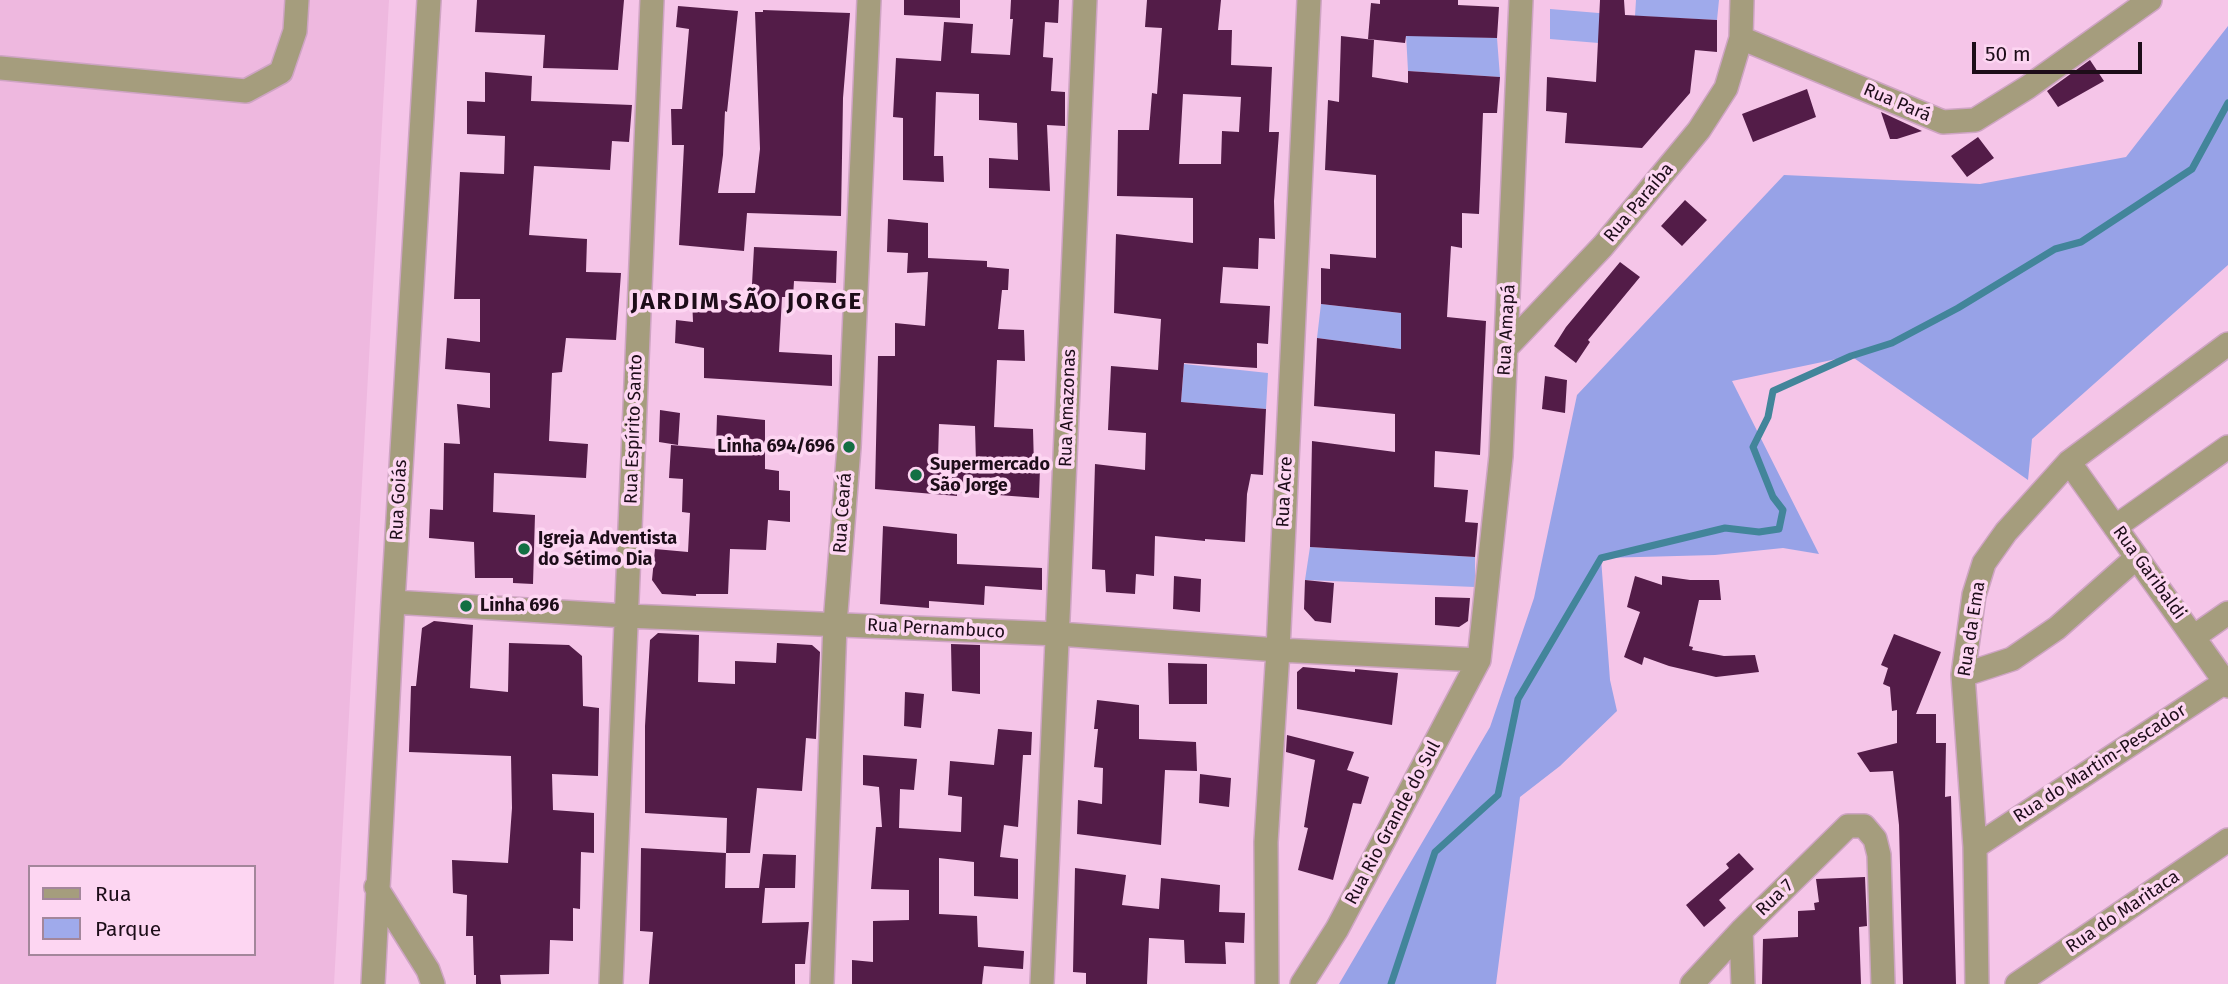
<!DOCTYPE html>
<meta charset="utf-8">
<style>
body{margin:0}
#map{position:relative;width:2228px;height:984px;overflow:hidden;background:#f5c5e8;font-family:"Fira Sans",sans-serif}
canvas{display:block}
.legend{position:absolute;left:28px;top:865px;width:228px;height:91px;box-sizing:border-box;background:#fdd6f2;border:2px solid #a3869b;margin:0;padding:9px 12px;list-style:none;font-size:21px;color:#1d0d19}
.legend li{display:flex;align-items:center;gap:14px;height:35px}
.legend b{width:35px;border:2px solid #a3869b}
.scale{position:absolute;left:1972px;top:42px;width:170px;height:32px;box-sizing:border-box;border:4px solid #1d0d19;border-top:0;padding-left:9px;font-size:21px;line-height:24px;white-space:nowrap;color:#1d0d19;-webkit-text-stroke:5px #fdd6f2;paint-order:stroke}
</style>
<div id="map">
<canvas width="2228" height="984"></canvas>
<ul class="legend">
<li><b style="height:9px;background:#a59d7d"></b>Rua</li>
<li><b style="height:19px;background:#9faaeb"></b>Parque</li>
</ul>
<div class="scale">50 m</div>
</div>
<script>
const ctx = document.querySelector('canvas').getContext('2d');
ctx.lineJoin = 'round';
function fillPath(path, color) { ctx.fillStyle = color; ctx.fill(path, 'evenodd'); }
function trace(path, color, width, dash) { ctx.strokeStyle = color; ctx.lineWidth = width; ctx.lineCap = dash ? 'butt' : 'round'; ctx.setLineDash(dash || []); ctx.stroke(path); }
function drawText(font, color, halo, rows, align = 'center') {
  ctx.font = font + ' "Fira Sans",sans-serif'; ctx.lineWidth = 7; ctx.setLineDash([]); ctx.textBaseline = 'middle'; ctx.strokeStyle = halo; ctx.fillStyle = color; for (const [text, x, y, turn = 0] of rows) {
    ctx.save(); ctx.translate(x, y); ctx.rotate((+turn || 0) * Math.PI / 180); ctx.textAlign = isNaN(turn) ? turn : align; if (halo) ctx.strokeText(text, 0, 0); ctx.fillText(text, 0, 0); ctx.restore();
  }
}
fillPath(new Path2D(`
 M 0,0 L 389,0 L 334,984 L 0,984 ZM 30,867 L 254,867 L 254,954 L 30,954 Z`), '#eeb8df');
fillPath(new Path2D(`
 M 1636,0 L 1719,0 L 1717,20 L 1636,16 L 1635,46 L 1550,39 L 1550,9 L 1635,16 Z
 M 1406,34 L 1497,38 L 1500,77 L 1408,71 Z
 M 1321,304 L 1401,313 L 1401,349 L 1317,338 Z
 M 1184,364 L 1268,373 L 1266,409 L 1181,402 Z
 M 1310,547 L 1475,557 L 1475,587 L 1305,580 Z`), '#9faaeb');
fillPath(new Path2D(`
 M 2228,26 L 2228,265 L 2032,439 L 2028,480 L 1851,356 L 1732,381 L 1819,554 L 1783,548 L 1715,555 L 1601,558 L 1610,680 L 1617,711 L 1560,766 L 1520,797 L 1496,984 L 1339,984 L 1490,727 L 1534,598 L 1577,395 L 1784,175 L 1980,184 L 2126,157 Z`), '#97a2e7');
trace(new Path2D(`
 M 1391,984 L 1435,852 L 1498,795 L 1518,699 L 1601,558 L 1725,528 L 1759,532 L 1779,529 L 1783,510 L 1773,497 L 1753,447 L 1768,417 L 1773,391 L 1851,356 L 1892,343 L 1958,308 L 2055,249 L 2081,242 L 2192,169 L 2228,103`), '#42859a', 7);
fillPath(new Path2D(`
 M 477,0 L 624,0 L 618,70 L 543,68 L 545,35 L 475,32 Z
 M 904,0 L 960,0 L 960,18 L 904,15 Z
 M 1011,0 L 1059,0 L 1058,23 L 1045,22 L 1043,57 L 1053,58 L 1051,91 L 1065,92 L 1065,126 L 1047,125 L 1050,191 L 989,188 L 989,158 L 1018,160 L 1017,123 L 979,120 L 979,94 L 936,92 L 934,156 L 943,156 L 944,182 L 903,180 L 903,118 L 893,117 L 896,58 L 941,61 L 944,22 L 973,24 L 971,53 L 1010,55 L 1013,19 L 1010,19 Z
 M 1147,0 L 1221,0 L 1218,30 L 1232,30 L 1231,65 L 1272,67 L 1269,132 L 1279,132 L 1274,201 L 1275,239 L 1259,238 L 1258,269 L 1223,267 L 1220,303 L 1270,306 L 1268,344 L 1257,343 L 1257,368 L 1184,363 L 1181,402 L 1266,409 L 1263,475 L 1251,474 L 1247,494 L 1245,542 L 1205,539 L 1205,541 L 1155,536 L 1154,576 L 1136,574 L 1135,594 L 1106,592 L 1105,570 L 1092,569 L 1095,464 L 1145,470 L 1146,433 L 1108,430 L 1111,366 L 1158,370 L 1161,319 L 1114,313 L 1116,234 L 1193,243 L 1193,198 L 1117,196 L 1118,130 L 1149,130 L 1152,93 L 1157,94 L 1162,28 L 1145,27 ZM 1183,94 L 1241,97 L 1239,132 L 1222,131 L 1221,164 L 1179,164 Z
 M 1380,0 L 1458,0 L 1458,5 L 1499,7 L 1497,38 L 1406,36 L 1405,43 L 1368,39 L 1371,3 L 1380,4 Z
 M 1600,0 L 1624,0 L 1625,15 L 1717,20 L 1717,52 L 1695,50 L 1690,93 L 1642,148 L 1565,143 L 1567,113 L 1546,111 L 1547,77 L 1596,82 Z
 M 678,6 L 738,11 L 727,112 L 725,111 L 723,155 L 718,193 L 755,193 L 760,149 L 755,12 L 763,12 L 763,10 L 850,13 L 843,98 L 841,216 L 747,213 L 744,251 L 679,245 L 684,145 L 672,145 L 671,109 L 682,109 L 689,29 L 676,27 Z
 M 1341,36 L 1374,40 L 1372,77 L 1408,83 L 1408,71 L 1500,77 L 1497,113 L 1483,113 L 1479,214 L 1462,213 L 1462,248 L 1451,246 L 1447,317 L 1486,321 L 1480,455 L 1435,451 L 1434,487 L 1468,490 L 1465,522 L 1478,523 L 1475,557 L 1310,547 L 1312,441 L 1395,452 L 1395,414 L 1314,406 L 1317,338 L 1401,349 L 1401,313 L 1321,304 L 1321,268 L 1330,269 L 1330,254 L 1376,258 L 1376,175 L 1325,170 L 1328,100 L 1339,102 Z
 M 2090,60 L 2104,81 L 2058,107 L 2047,91 Z
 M 485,72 L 532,76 L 531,101 L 632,105 L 629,142 L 612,141 L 610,170 L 534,166 L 529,235 L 587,239 L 586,272 L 621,273 L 616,340 L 566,338 L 562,372 L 552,373 L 549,441 L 588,444 L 586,478 L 494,473 L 493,512 L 535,515 L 533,584 L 513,583 L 513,578 L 475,578 L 474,542 L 429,538 L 430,509 L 443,510 L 444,443 L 460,444 L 457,404 L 490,408 L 490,373 L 445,369 L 447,338 L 480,342 L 480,299 L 454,299 L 460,172 L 504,174 L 505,136 L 467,134 L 467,101 L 485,102 Z
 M 1807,89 L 1816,117 L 1753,142 L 1742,114 Z
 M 1881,112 L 1922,131 L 1897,139 L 1890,139 Z
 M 1978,137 L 1994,158 L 1967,177 L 1951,156 Z
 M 1685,200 L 1707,220 L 1682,246 L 1661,226 Z
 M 888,219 L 928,223 L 928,262 L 928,258 L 987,261 L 987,267 L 1009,269 L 1008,290 L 1002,290 L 998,329 L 1024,330 L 1025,361 L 997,360 L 994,427 L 1033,429 L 1034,467 L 1040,468 L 1039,498 L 957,492 L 957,496 L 875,489 L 878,356 L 895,356 L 895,323 L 925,326 L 928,272 L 907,273 L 908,253 L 887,252 ZM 939,424 L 975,426 L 976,463 L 938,460 Z
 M 754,247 L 837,251 L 836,283 L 794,281 L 793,297 L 782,297 L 779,352 L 832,355 L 832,386 L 704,378 L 704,348 L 675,343 L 676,320 L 693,322 L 692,297 L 751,303 Z
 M 1620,262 L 1640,277 L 1588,340 L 1590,342 L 1576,363 L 1554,346 L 1566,327 Z
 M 1545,376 L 1567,380 L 1565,413 L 1542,409 Z
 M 660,410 L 680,413 L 678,445 L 659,442 Z
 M 717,415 L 765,420 L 765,469 L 779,471 L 779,490 L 790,491 L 790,522 L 768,520 L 766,550 L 730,549 L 728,594 L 696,594 L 696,596 L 662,594 L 652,580 L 655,549 L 688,552 L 690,513 L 682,512 L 683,479 L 669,478 L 671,445 L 716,449 Z
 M 883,526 L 957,534 L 957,564 L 1042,568 L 1042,590 L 985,586 L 984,605 L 929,601 L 929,608 L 880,604 Z
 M 1174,576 L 1201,579 L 1200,612 L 1173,609 Z
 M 1635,576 L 1662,585 L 1662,576 L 1690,580 L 1719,580 L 1721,600 L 1699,600 L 1689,646 L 1693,647 L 1692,650 L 1724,656 L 1755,655 L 1759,672 L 1716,677 L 1669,666 L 1644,657 L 1642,665 L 1624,657 L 1640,612 L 1627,607 Z
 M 1305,580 L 1334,583 L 1331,623 L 1315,621 L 1304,609 Z
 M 1435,597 L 1470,598 L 1468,621 L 1459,627 L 1435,625 Z
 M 434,621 L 473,625 L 470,688 L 508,692 L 509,643 L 569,645 L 582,656 L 583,706 L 599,708 L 598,776 L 552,774 L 553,810 L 594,813 L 594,853 L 581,852 L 580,909 L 573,908 L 573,941 L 550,940 L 549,974 L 500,975 L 501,984 L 476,984 L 476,975 L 474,975 L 473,936 L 466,936 L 467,895 L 453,893 L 452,860 L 508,863 L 512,808 L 511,756 L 409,752 L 411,686 L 416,686 L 422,628 Z
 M 658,633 L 699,635 L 698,682 L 735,684 L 735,661 L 776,663 L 777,643 L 812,645 L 820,652 L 816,739 L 806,738 L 802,791 L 757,788 L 750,853 L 726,853 L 727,818 L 645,813 L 645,726 L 650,640 Z
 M 1894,634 L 1941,652 L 1916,714 L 1936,714 L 1936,743 L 1946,743 L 1945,797 L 1951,796 L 1956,984 L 1903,984 L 1899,825 L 1893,771 L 1870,772 L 1857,753 L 1897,743 L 1897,710 L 1892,711 L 1890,687 L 1883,684 L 1888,668 L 1881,665 Z
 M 951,644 L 980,645 L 980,694 L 952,691 Z
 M 1168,663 L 1207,664 L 1207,704 L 1169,704 Z
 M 1303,667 L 1355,672 L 1355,669 L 1398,673 L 1392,725 L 1297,709 L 1297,672 Z
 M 905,692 L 924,694 L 921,728 L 904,726 Z
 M 1097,700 L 1139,705 L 1139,739 L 1196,742 L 1197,771 L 1165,770 L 1161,845 L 1077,834 L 1078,800 L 1102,804 L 1103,768 L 1094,767 L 1098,729 L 1094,729 Z
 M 998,729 L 1032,732 L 1031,755 L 1023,755 L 1018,827 L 1004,825 L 1000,857 L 1018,859 L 1018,899 L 974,896 L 974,862 L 939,858 L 939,914 L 977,916 L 978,947 L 1024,951 L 1023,969 L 984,966 L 982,984 L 852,984 L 852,960 L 873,962 L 873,921 L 909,920 L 909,890 L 871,889 L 876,827 L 882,827 L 879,787 L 863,785 L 863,755 L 917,759 L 914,790 L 900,789 L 899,828 L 961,832 L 962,797 L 948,795 L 950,761 L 994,765 Z
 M 1287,735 L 1354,752 L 1347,770 L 1369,777 L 1361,804 L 1353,803 L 1333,880 L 1298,870 L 1308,828 L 1304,827 L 1315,760 L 1286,752 Z
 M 1200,774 L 1231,778 L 1229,807 L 1199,803 Z
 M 641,848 L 726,853 L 725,888 L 765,888 L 762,923 L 809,922 L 805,964 L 795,964 L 795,984 L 649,984 L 653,932 L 640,931 Z
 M 1739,853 L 1754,869 L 1719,900 L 1726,908 L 1704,927 L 1686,905 L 1729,868 L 1726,864 Z
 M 763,854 L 796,855 L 795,888 L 759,888 Z
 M 1075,868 L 1126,875 L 1122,905 L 1159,909 L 1161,878 L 1220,885 L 1219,912 L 1245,913 L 1244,943 L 1225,942 L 1226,964 L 1185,963 L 1184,940 L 1149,938 L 1147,984 L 1086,984 L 1086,973 L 1073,972 Z
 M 1865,877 L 1867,926 L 1859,927 L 1861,984 L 1762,984 L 1763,939 L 1798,937 L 1798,911 L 1815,910 L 1814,903 L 1819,902 L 1816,879 Z`), '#531c48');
const minor = new Path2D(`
 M 1741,38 L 1943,122 L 1975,120 L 2028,87 L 2150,0
 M 0,68 L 246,91 L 281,72 L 295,31 L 297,0
 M 1506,348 L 1603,246 L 1699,130 L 1726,88 L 1741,38 L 1742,0
 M 2069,462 L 2228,686
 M 2115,527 L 2228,447
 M 393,602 L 627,616 L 1059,634 L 1278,650 L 1479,660
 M 2195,636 L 2228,613
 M 1963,675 L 2012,659 L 2057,628 L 2136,558
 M 1975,847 L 2225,682
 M 376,887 L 428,970 L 433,984
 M 1741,931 L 1743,984
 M 373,984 L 393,602 L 429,0
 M 611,984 L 652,0
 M 822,984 L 835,624 L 849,447 L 869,0
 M 1042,984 L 1085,0
 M 1267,984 L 1266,842 L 1278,650 L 1309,0
 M 1302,984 L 1337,929 L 1479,660 L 1501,456 L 1521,0
 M 1692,984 L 1741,931 L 1848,826 L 1864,826 L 1875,839 L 1879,855 L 1883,984
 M 1977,984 L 1975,847 L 1963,675 L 1974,595 L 1984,563 L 2006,532 L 2069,462 L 2228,344
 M 2017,984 L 2228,840`);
trace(minor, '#cea4c3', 26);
trace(minor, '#a59d7d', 23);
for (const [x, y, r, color] of [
 [849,447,7,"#136f43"],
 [916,475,7,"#136f43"],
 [524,549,7,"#136f43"],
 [466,606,7,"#136f43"]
]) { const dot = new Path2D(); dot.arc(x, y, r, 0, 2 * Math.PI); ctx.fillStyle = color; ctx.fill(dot); trace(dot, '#fdd6f2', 2.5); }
drawText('18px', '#1d0d19', '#fdd6f2', [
 ["Rua Pará",1897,103,23],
 ["Rua Paraíba",1639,203,-50],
 ["Rua Amapá",1507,330,-87],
 ["Rua Amazonas",1068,408,-88],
 ["Rua Espírito Santo",634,429,-88],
 ["Rua Acre",1285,492,-87],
 ["Rua Goiás",399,500,-87],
 ["Rua Ceará",843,513,-86],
 ["Rua Garibaldi",2149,573,54],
 ["Rua Pernambuco",936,629,3],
 ["Rua da Ema",1972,629,-81],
 ["Rua do Martim-Pescador",2100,764,-33],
 ["Rua Rio Grande do Sul",1393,823,-62],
 ["Rua 7",1775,898,-44],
 ["Rua do Maritaca",2123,912,-34]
]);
drawText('bold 18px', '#1d0d19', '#fdd6f2', [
 ["Linha 694/696",835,447,"right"],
 ["Supermercado",930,465],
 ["São Jorge",930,486],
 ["Igreja Adventista",538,539],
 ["do Sétimo Dia",538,560],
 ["Linha 696",480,606]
], 'left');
ctx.letterSpacing = '2px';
drawText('bold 24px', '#1d0d19', '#fdd6f2', [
 ["JARDIM SÃO JORGE",747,302]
]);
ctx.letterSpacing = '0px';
</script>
